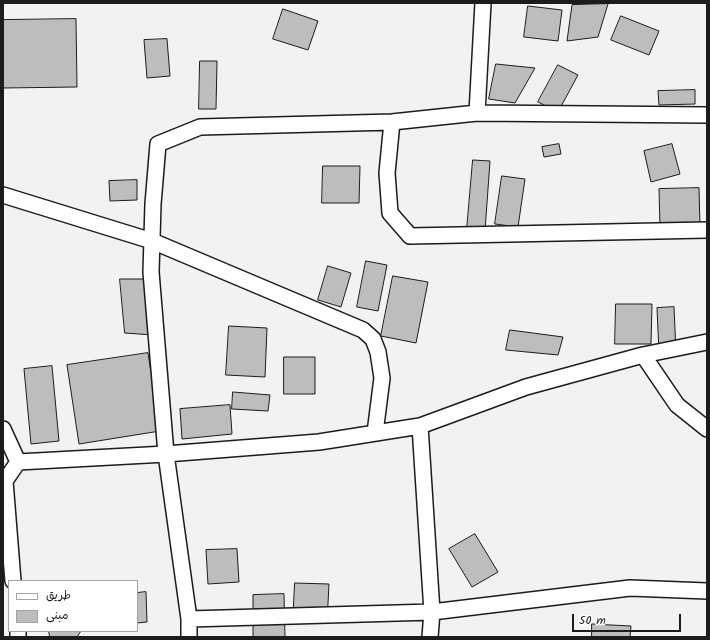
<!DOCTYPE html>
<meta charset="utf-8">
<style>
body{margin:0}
#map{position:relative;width:710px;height:640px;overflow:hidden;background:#f2f2f2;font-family:Kalam,"Playpen Sans Arabic",sans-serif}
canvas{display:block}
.frame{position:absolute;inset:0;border:4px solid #1c1c1c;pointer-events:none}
.legend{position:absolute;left:8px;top:580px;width:130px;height:52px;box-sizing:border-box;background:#fff;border:1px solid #a4a4a4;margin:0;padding:5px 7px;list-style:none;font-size:12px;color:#1c1c1c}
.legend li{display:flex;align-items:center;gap:8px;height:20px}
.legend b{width:20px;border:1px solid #a4a4a4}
.scale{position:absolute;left:572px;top:614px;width:109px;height:18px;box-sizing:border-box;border:2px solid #1c1c1c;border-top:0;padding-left:5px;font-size:12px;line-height:14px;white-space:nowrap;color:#1c1c1c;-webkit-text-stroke:3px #fff;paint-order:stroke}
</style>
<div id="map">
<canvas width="710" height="640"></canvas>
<div class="frame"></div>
<ul class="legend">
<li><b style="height:5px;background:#fff"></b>طريق</li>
<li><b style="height:11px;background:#bdbdbd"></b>مبنى</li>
</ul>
<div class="scale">50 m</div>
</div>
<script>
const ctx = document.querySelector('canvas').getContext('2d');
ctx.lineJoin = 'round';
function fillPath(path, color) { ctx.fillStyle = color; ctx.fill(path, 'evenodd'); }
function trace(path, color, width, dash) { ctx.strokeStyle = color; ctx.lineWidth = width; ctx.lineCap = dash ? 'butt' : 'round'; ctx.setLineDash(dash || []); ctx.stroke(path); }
const building = new Path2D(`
 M 608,4 L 598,37 L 567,41 L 572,5 Z
 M 528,6 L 562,10 L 558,41 L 524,37 Z
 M 283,9 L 318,21 L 308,50 L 273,39 Z
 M 621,16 L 659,31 L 649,55 L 611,40 Z
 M 76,19 L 77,87 L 3,88 L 3,20 Z
 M 167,39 L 170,76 L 147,78 L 144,40 Z
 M 200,61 L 217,61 L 216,109 L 199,109 Z
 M 496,64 L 535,68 L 515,103 L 489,99 Z
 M 558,65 L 578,75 L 558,112 L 538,102 Z
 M 695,90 L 695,104 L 659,105 L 658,91 Z
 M 559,144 L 561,154 L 544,157 L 542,147 Z
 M 672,144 L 680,174 L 651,182 L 644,151 Z
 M 473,160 L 490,161 L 485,231 L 467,229 Z
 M 323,166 L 360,166 L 359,203 L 322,203 Z
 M 502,176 L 525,179 L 518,227 L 495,224 Z
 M 137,180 L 137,200 L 110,201 L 109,181 Z
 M 699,188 L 700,226 L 660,227 L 659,189 Z
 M 366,261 L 387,265 L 378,311 L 357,307 Z
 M 328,266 L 351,273 L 341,307 L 318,300 Z
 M 393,276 L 428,282 L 416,343 L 381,336 Z
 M 120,279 L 146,279 L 153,335 L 125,333 Z
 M 616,304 L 652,304 L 651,344 L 615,344 Z
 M 674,307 L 676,352 L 659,353 L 657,308 Z
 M 229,326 L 267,328 L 265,377 L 226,375 Z
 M 510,330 L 563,337 L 558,355 L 506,350 Z
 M 148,353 L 160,431 L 79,444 L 67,365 Z
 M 284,357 L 315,357 L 315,394 L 284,394 Z
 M 52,366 L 59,441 L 31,444 L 24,369 Z
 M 233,392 L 270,395 L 268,411 L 232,409 Z
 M 230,405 L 232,434 L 182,439 L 180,409 Z
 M 475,534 L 498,572 L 472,587 L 449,549 Z
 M 237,549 L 239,582 L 208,584 L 206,550 Z
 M 295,583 L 329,584 L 327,623 L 293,622 Z
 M 146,592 L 147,622 L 137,623 L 137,593 Z
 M 284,594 L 285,637 L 253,637 L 253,595 Z
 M 592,624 L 631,626 L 630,637 L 592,637 Z
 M 49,631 L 81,631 L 77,637 L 50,637 Z`);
fillPath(building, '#bdbdbd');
trace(building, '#1c1c1c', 1);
const minor = new Path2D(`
 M 477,113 L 707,115
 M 392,122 L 387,173 L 390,213 L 410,236 L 707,230
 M 3,195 L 152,241 L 363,330 L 373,339 L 378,352 L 382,378 L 375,433
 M 643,355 L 677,405 L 707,429
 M 420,426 L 432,612 L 430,637
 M 3,429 L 18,462
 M 13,581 L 5,481 L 18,462 L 166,454 L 319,442 L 420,426 L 526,387 L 643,355 L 707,342
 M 189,619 L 432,612 L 630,588 L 707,591
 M 18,631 L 18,637
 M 189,637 L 189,619 L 166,454 L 151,272 L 153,204 L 158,144 L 200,127 L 392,122 L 477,113 L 483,3`);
trace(minor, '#1c1c1c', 18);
trace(minor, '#fff', 15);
</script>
